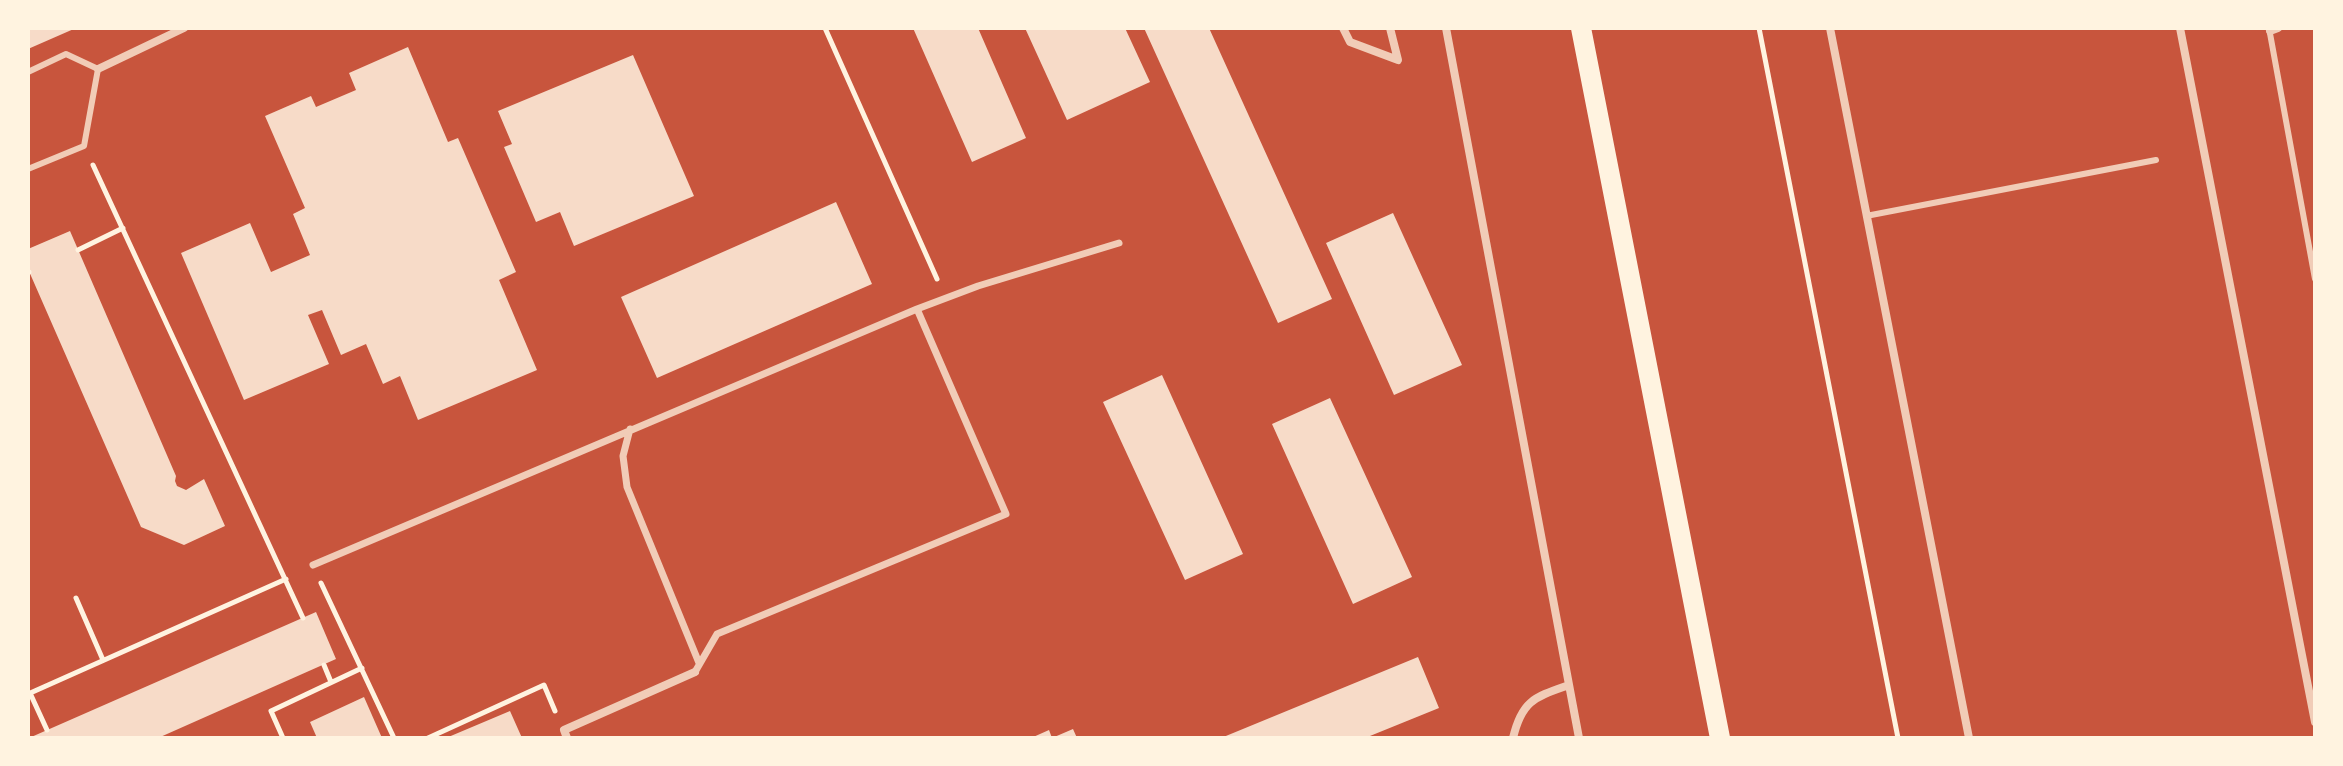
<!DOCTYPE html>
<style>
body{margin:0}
#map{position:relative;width:2343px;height:766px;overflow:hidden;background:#c8553d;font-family:"Sofia Sans Condensed",sans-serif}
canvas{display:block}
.frame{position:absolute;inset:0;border:30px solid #fff3e0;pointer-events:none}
</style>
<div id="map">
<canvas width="2343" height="766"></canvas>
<div class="frame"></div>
</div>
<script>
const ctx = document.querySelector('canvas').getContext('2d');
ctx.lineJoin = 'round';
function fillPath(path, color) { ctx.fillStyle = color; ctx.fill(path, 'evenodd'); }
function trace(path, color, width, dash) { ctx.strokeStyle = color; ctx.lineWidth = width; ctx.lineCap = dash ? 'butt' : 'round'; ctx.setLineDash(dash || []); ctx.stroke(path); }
fillPath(new Path2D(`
 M 28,28 L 76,28 L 28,49 Z
 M 913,28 L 978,28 L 1026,138 L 972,162 Z
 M 1025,28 L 1125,28 L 1150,82 L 1067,120 Z
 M 1144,28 L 1209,28 L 1332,299 L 1278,323 Z
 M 408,47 L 448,142 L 458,138 L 516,272 L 499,280 L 537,370 L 418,420 L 400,376 L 383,384 L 366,344 L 341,355 L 322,310 L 308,315 L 329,364 L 244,400 L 181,253 L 250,223 L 271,272 L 310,255 L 293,214 L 305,208 L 265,116 L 311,96 L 316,107 L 356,90 L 349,73 Z
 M 633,55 L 694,196 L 574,246 L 560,212 L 536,222 L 504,147 L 512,144 L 498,111 Z
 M 836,202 L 872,284 L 657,378 L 621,297 Z
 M 1393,213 L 1462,365 L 1394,395 L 1326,243 Z
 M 70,231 L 176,476 L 175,481 L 177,486 L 186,490 L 204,479 L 225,526 L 184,545 L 141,527 L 28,269 L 28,249 Z
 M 1162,375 L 1243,554 L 1185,580 L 1103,402 Z
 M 1330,398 L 1412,577 L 1353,604 L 1272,424 Z
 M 316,612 L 336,659 L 158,738 L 29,738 Z
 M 1418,657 L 1439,708 L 1365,738 L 1221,738 Z
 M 364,697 L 382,738 L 317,738 L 310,722 Z
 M 510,711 L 522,738 L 446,738 Z
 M 1073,729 L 1077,738 L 1031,738 L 1049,730 L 1052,738 Z`), '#f7dbc8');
trace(new Path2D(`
 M 825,28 L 937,279
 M 1759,28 L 1898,738
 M 93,165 L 303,618
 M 78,250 L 123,228
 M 28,272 L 29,272
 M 321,583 L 394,738
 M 76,598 L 103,660
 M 324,665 L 331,682
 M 30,693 L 47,730
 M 28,694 L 286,579
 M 283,738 L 271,711 L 362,668
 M 428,738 L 544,685 L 555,711`), '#fff3e0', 5);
trace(new Path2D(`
 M 2269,28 L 2315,279
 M 28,72 L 66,54 L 98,69 L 84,146 L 28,169
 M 1866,216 L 2156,160`), '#f1ccb7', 6);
trace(new Path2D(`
 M 630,429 L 623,456 L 627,487 L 699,663
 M 313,565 L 917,309 L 978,286 L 1119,243
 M 695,672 L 717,634 L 1006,514 L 917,309`), '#f1ccb7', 7);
trace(new Path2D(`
 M 1343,28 L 1350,42 L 1398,60 L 1390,28
 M 1446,28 L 1579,738
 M 1830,28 L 1969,738
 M 2180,28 L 2315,722
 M 2270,31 L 2278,28
 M 98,69 L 184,28
 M 567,738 L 564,730 L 695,672
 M 1513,738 C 1522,700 1535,697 1569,685`), '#f1ccb7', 8);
trace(new Path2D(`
 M 1581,28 L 1720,738`), '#fff3e0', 20);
</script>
